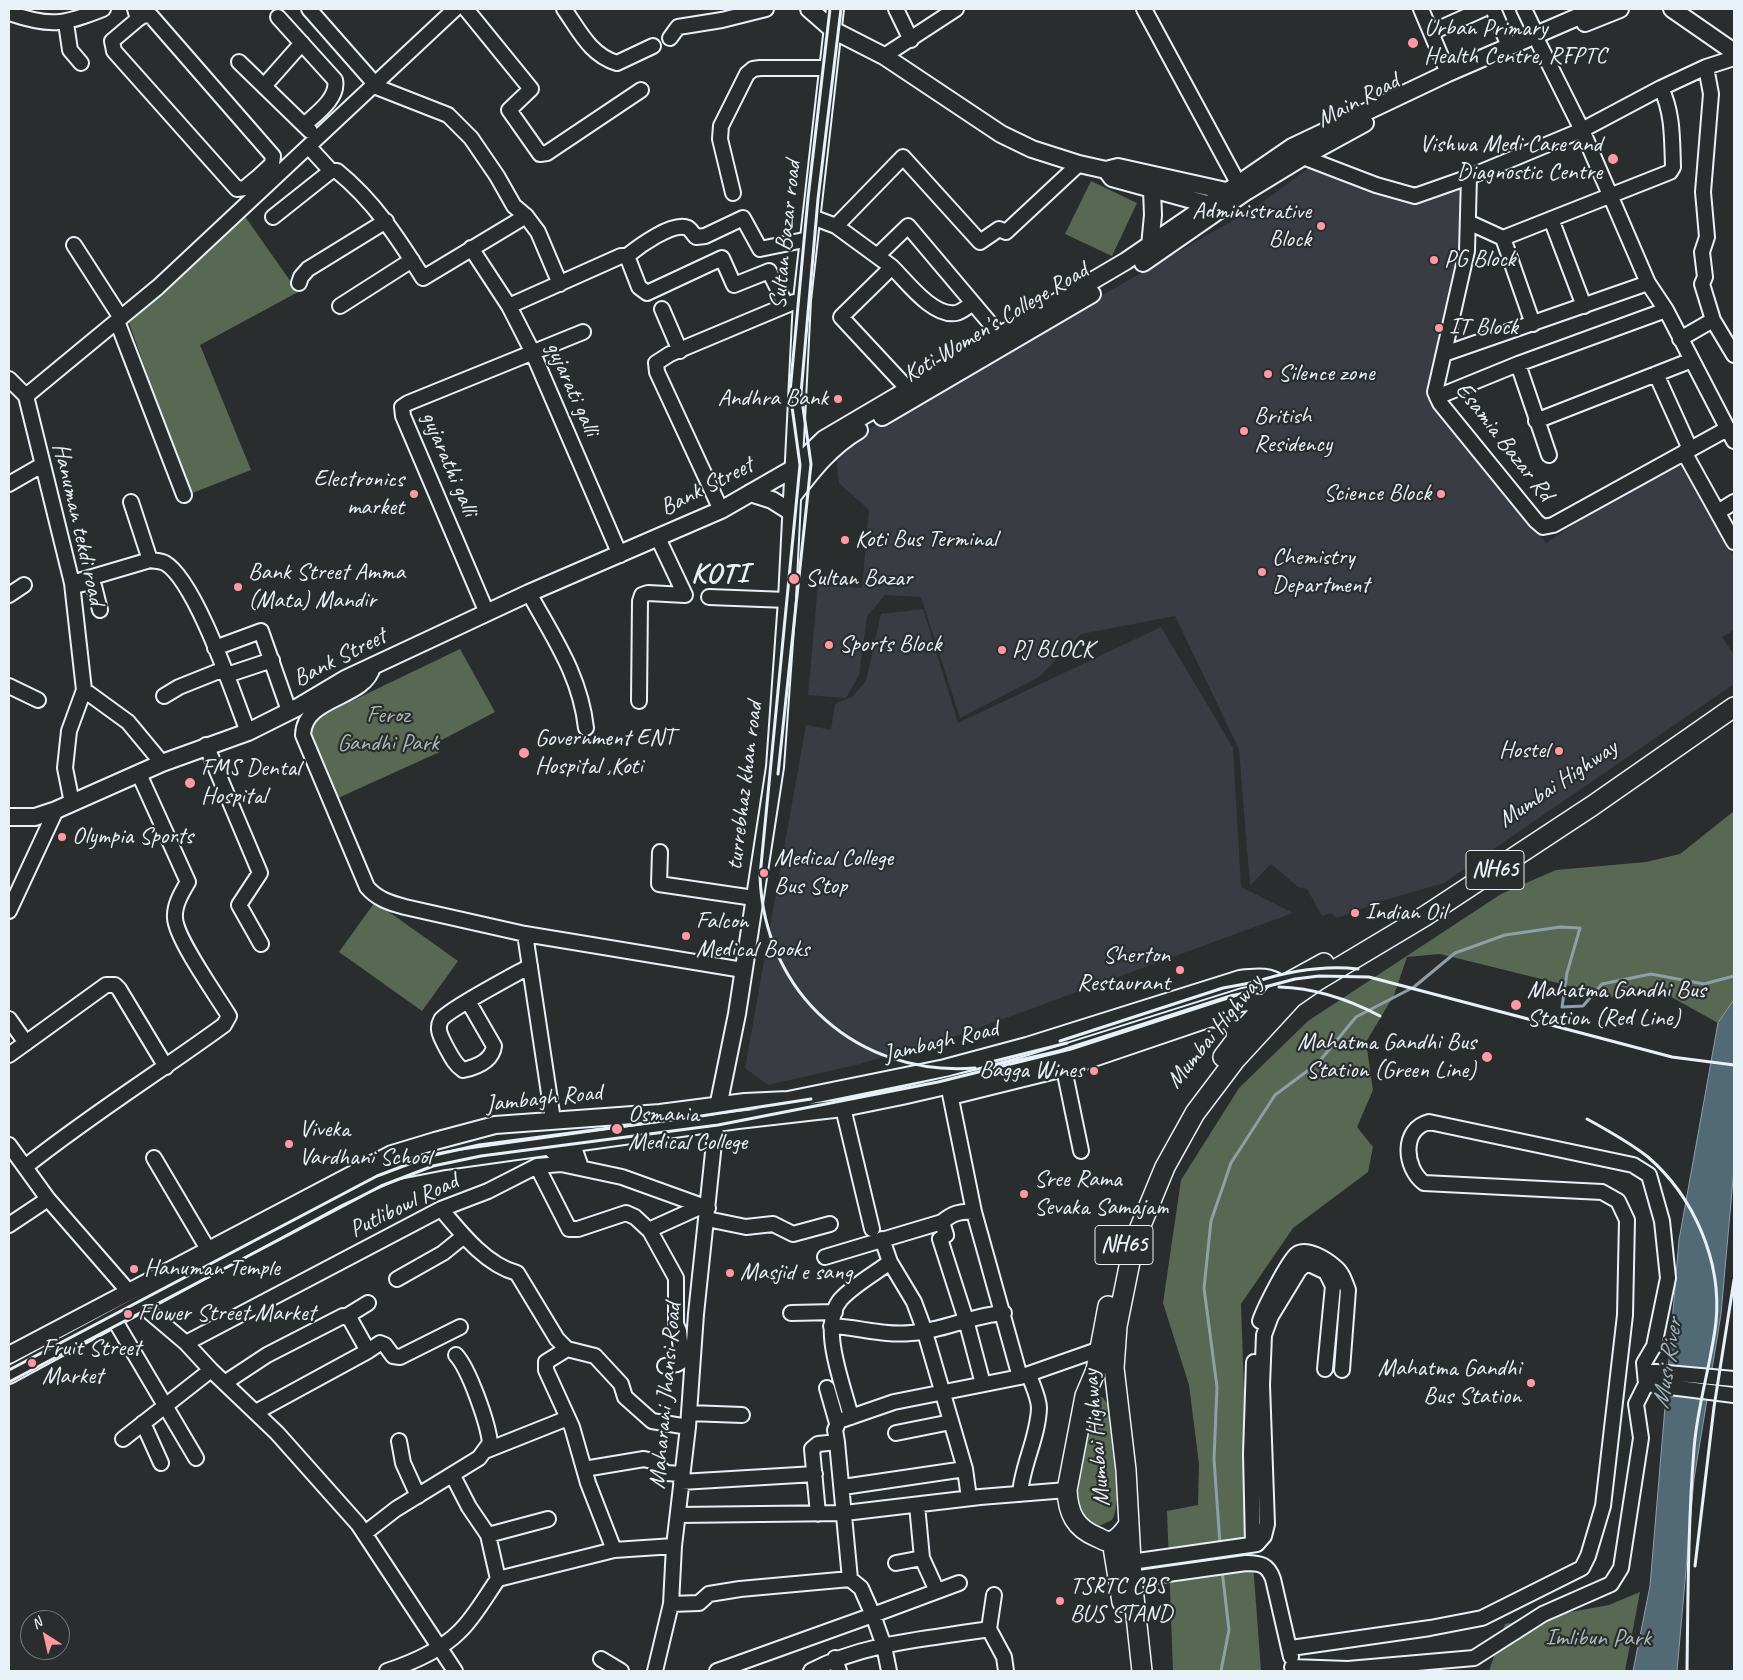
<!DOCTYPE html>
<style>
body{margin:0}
#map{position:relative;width:1743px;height:1680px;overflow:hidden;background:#2a2d2e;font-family:Caveat,sans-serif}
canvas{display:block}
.frame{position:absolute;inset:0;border:10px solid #e8f1f8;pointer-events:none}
.north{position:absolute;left:20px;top:1610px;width:50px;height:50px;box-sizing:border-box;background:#2a2d2e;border:1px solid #767b7f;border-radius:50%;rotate:325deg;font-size:14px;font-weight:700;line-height:20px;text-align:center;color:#e8f1f8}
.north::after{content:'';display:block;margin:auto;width:18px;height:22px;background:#ff9aa2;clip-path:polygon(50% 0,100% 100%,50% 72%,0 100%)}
</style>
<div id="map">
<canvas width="1743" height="1680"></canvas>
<div class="frame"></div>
<div class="north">N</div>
</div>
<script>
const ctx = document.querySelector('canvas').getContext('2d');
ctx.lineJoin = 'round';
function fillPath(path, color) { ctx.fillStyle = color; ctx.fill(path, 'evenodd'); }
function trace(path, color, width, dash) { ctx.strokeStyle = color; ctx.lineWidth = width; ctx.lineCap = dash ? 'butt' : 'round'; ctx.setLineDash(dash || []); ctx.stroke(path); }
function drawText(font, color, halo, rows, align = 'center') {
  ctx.font = font + ' Caveat,sans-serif'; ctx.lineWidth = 4.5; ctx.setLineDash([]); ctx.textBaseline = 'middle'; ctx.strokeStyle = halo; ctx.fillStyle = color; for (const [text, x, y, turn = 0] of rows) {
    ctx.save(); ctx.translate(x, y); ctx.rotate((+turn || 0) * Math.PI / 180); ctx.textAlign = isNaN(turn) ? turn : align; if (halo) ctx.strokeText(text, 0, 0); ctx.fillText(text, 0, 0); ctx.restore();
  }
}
fillPath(new Path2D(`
 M 1310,167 L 1420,199 L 1461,184 L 1459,273 L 1429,393 L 1546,543 L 1618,495 L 1684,457 L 1734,558 L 1734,630 L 1722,637 L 1734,655 L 1734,684 L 1444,883 L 1385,900 L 1337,918 L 1331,913 L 1322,916 L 1307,889 L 1298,887 L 1271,864 L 1250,886 L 1239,749 L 1175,616 L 1081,634 L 1039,677 L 960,718 L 921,597 L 885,595 L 867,616 L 859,675 L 846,698 L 808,695 L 818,585 L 862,588 L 869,510 L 839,483 L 836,455 L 860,434 L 1253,209 Z
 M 923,609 L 958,723 L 1161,627 L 1233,748 L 1241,887 L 1293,913 L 962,1034 L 856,1065 L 768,1085 L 745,1068 L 806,725 L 831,730 L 835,704 L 852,697 L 866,681 L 881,614 Z`), '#393c42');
fillPath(new Path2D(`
 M 1091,181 L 1137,203 L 1112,256 L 1065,234 Z
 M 244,215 L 298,292 L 200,345 L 251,470 L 190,494 L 129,323 Z
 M 460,649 L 495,712 L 436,743 L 440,752 L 433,755 L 338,798 L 306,723 Z
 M 1734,811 L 1734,1000 L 1718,1023 L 1657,989 L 1618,998 L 1440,954 L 1407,957 L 1394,995 L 1366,1042 L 1373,1090 L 1357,1127 L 1373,1147 L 1368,1172 L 1293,1228 L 1241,1304 L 1247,1482 L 1261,1671 L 1173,1671 L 1167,1511 L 1198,1505 L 1199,1464 L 1189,1385 L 1163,1303 L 1181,1180 L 1239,1088 L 1308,1021 L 1501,894 L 1556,870 L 1646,862 L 1680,854 Z
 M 375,902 L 458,961 L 422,1011 L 339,952 Z
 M 1102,1397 L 1108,1404 C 1111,1429 1125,1500 1112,1520 L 1099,1526 L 1085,1521 C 1068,1485 1085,1438 1092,1400 Z
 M 1640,1592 L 1625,1671 L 1489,1671 L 1505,1624 L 1609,1605 Z`), '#586852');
const water = new Path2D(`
 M 1734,1000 L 1734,1168 L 1721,1314 L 1694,1479 L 1677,1671 L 1633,1671 L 1650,1586 L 1679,1240 L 1718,1023 Z`);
fillPath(water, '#526976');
trace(water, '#8e9faa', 1);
trace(new Path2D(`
 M 1220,1544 L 1214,1459 L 1217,1387 L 1204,1288 L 1211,1221 L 1231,1163 L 1275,1095 L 1318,1063 L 1356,1017 L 1414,987 L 1455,953 L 1505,935 L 1560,927 L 1580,928 L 1567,973 L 1562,1007 L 1583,1006 L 1602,984 L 1651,974 L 1704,984 L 1734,976
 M 1221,1671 L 1229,1630 L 1222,1570`), '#8e9faa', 3);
const minor = new Path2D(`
 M 135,9 L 138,19 L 144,15 L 151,16 L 273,156 L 272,164 L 257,178 L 262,184
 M 309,9 L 375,84
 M 466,9 L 531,89 L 509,110 L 540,154 L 547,153 L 641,90
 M 564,9 C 579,30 590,55 617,63 L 653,46
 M 896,9 L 911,40
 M 1144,9 L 1238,183
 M 1421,9 L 1448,73
 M 1493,9 L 1509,46
 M 1524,9 L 1536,34
 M 9,13 C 50,27 63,25 103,9
 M 278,17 L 335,80 C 339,98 316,114 304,125
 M 138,19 L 112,41 L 114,51 L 237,189 L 245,188 L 257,178
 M 66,23 L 70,50 L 81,63
 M 1432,32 L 1483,9
 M 670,38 L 678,27 L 722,20 L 766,9
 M 1539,44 L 1582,130 L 1648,283 L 1666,310 L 1734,441
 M 884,56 L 956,9
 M 239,62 L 310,131
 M 1706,67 L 1711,94 L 1703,192 L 1707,237 L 1702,252 L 1705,277 L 1702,284 L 1713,320 L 1734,355
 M 264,86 L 302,43
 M 374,86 L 448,115 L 471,138 L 497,176 L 514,206 L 526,216 L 538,232 L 560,284
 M 309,147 L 331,171 L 337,171 C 374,201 398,238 423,278 L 526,216
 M 1298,152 L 1303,157 L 1376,185 L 1415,196 L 1469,177 L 1582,130 L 1661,88 L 1706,67 L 1734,58
 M 1469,177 L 1467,251 L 1435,392 L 1440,403 L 1536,521 L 1543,527 L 1553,525 L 1727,429
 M 733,193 L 720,139 L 721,126 L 747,74 L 753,69 L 760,68 L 828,68
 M 273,217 L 331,171
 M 812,217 L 836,226 L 892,267 L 841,317 L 908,389
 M 1551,219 L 1584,306
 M 1468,222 L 1503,238 L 1670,172 L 1673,167 C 1672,139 1673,113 1661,88
 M 836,226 L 903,157 L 980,242 L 999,229 L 1006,232 L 1079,164
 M 1503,238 L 1533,324
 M 74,245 L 121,318
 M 471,248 L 509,306 L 532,351 L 620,555
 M 627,256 C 638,247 673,221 688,228 C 691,230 694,235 696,237 L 705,236 L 743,218 L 760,249 L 809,239
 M 877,256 L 908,226 L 1000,335
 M 892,267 C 907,282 933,317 956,313 C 962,312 968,306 973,303
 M 299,283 L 301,277 L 308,269 L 386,221
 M 340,306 L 412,260
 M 509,306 L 621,256 L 627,256 L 639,287 L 647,293 L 722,258 L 734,285 L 769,271 L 786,305
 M 662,309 L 680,351
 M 117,321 L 184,495
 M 1680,339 L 1713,320
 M 1444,354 L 1648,283
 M 1518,364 L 1549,455
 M 1656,374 L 1690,449
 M 9,379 L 26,396 L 72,583 L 84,690 L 69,731 L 65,768 L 72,803
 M 26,396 L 158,287 L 455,9
 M 1437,397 L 1518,364 L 1666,310
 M 1536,421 L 1692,360
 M 1684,452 L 1734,542
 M 9,484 L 42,465
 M 131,502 L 150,560 C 155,561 161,561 165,563 C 196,581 234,696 248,732
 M 721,510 L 657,372 L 656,363 L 670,354 L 794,302
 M 1718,512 L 1734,502
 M 72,583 L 150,560
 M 78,585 L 87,583 L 94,586 L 100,610
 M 529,593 C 554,639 580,675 586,728
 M 9,595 L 24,585
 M 709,597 L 787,600
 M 487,613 L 403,416 L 402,407 L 408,403 L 583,332
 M 215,648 L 261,631 L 289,711
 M 373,667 C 365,700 304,696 303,735 L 367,887 C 377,899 390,903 405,907 L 525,934 L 743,970
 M 227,675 L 272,660
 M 9,686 L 38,700
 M 84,690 L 128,722 L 162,763
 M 164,696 L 179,687 L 224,669
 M 639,701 L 640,601 L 642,595 L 648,593 L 685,595 L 658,538
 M 206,745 L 260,873 L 239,905 L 261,944
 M 660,852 L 659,884 L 754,898
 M 9,911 L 56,810
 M 525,934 L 553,1120
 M 468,1001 L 494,1046 C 492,1061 477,1067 463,1070 C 454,1064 450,1054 445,1045 C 441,1037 436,1029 441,1020 C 446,1011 516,974 530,966
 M 9,1019 L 26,1043
 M 9,1055 L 106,985 L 115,985 L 119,989 L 166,1067
 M 1064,1069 L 1081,1151
 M 949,1089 L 974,1212 L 1020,1377
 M 951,1097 L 1064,1069 L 1211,1019 L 1229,1022 L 1234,1031 L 1234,1042
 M 843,1108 L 872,1229
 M 9,1145 L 48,1199 L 129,1292
 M 553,1152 L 576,1153 L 581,1167
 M 154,1158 L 209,1251
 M 537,1166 L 569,1229 L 578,1229 L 626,1213 L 635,1217 L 650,1231 L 676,1278 L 676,1324 L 679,1331 L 682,1361 L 677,1364 L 665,1366
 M 25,1167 C 89,1116 158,1073 224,1025 L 229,1016 C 217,996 176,939 175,918 C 174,905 182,892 188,882 L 139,774
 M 441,1209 C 461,1233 486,1265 517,1273 L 557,1339 L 567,1349 L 546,1362 L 546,1370 L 572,1427 L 588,1483 L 614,1550
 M 974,1212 C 960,1211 953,1213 942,1222 L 946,1235 L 940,1239 L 966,1320 L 983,1384
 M 707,1219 L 746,1227 L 773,1224 L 793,1234 L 830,1224
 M 9,1225 L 48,1199
 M 649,1230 L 702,1206
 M 882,1239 L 890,1262 L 914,1302 L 924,1329 L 965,1469 L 969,1498
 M 825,1257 L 942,1222
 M 397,1279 L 443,1253 L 464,1236
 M 140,1304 L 186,1343 L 441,1209 L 488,1191 L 537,1166 L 561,1164 L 622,1177 L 708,1208
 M 791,1313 L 835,1312
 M 347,1316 L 368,1303
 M 114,1319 L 196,1458
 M 1260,1321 C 1264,1309 1288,1261 1297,1254 C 1307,1247 1327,1260 1335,1267 C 1342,1272 1345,1282 1348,1290 L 1342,1370
 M 831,1326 C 858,1327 884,1336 911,1333 C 943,1331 972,1315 1004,1313
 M 186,1343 L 211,1370 L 277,1433 L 358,1524 L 455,1671
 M 567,1349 L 595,1356 L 621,1384 L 625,1397 L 652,1421 L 688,1427
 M 1645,1371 L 1734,1379
 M 226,1382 L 267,1355 L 343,1316 L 350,1319 L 368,1351 L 380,1343 L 385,1345 L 393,1356 L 400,1357 L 460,1327
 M 1646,1384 L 1734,1395
 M 827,1388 L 837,1423
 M 256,1412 L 368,1351
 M 689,1413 L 742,1415
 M 851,1417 C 844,1387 818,1325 841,1299 C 854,1285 874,1274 890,1262
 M 143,1423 L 161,1463
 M 896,1433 L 951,1422
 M 123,1439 L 211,1370
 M 399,1441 L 403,1463 L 418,1496
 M 837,1442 L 850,1579 L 861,1588 L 873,1615 L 959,1583
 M 485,1451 L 568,1418
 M 584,1469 L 644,1459 L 652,1461 L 666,1473 L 682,1474
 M 453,1476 L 469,1507 L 488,1535 L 498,1579
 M 681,1482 L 815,1474
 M 843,1487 L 965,1469
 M 1020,1494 C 1022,1465 1038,1438 1039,1408 C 1039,1398 1032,1384 1029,1375
 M 917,1505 L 922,1558 L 937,1591
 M 818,1514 L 812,1449 L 818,1444 L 837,1442 L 835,1430 L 839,1421 L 894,1402 L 1020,1377 L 1100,1349 L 1107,1350
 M 678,1515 L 845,1513 L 980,1497 L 1067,1490
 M 365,1533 L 396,1509 L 479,1458 L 490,1443 C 488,1423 469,1369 456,1355
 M 488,1535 L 548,1519
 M 1253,1544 L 1251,1454 L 1254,1362
 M 1131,1562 L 1257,1544 L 1264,1536 L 1267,1524 L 1262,1385 L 1264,1335 L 1271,1316 L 1299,1270 L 1307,1263 L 1326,1272 L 1333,1286 L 1325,1369
 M 896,1563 L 922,1558
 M 1132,1579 L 1246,1563 C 1261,1563 1268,1565 1273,1579 L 1291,1657
 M 994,1595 L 989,1629 L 1004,1657 L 1006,1671
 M 671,1604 L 699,1603 L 709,1594 L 740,1589 L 850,1579
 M 1291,1648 L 1430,1628 L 1482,1618 L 1582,1568 L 1588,1556 L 1603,1506 L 1625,1315 L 1627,1220 L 1618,1201 L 1602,1192 L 1424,1183 C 1404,1168 1401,1129 1429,1122 L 1633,1165 L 1649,1175 L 1662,1221 L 1668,1278 L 1654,1346 L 1644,1363 L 1646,1384 L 1636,1404 L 1641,1438 L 1621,1568 L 1611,1584 L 1543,1614 L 1474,1658 L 1348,1669 L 1292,1667
 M 835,1658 L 839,1671
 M 601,1659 L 621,1671
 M 387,1671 C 411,1663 441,1650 459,1632 C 474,1618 486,1596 498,1579 L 614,1550 L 674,1546
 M 655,1671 L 671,1604 L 674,1546 L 688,1427 L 696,1314 L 716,1124
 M 717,1671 L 873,1615 L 884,1646 L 889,1671
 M 811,1671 C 865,1642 929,1639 989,1629`);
const major = new Path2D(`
 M 809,9 L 833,30 L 884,56 L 1001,134 L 1032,149 L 1079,164 L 1106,170 L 1118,167 L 1226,191 L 1230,196
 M 1672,9 L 1734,52
 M 1585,23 L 1620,9
 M 1106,170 L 1112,178 L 1207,204 L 1212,209
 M 1150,246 L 1153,215 L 1152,190
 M 1143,263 L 1244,193 L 1303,157 L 1365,123
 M 882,417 L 1092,294
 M 750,493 L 772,500 L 791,512
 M 792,497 C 812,471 830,447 859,430
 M 9,817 L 35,817 L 56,810 L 162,763 L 248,732 L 298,707 L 345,679 L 529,593 L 721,510 L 794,468 L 824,439 L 1126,261 L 1292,147 L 1448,73 L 1596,9
 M 718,1107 L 737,1014 L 775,767 L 787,600 L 802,300 L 835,9
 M 9,1355 L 374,1163 L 392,1154 L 435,1141 L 495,1125 L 660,1113 L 745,1102 L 788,1100 L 945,1068 L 1027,1046 L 1240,979 C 1263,976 1277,975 1291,996
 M 9,1375 L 338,1197 L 394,1171 L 445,1161 L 738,1120 L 843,1108 L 902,1096 L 1062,1059 L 1233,1004 L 1248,1002 L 1277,1004`);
const highway = new Path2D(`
 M 1223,1057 L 1245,1028 L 1284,985 L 1324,963
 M 1108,1306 L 1096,1370 L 1085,1396 L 1067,1490 C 1068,1513 1075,1528 1097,1537 C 1102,1539 1107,1543 1112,1541 C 1120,1538 1125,1530 1129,1524
 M 1112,1541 L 1122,1602
 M 1142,1671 L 1132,1579 L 1126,1470 L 1114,1368 L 1117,1326 L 1134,1242 L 1165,1167 L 1195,1113 L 1235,1060 L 1292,998 L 1318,980 L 1425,916 L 1592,806 L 1734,707`);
trace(minor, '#e8f1f8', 18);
trace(major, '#e8f1f8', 20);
trace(highway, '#e8f1f8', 22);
trace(minor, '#2a2d2e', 14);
trace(major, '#2a2d2e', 16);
trace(highway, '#2a2d2e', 19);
trace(new Path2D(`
 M 830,9 L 808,198 L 790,392 L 800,465 L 760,876 C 764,994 858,1077 975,1068
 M 778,774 L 811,464 L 801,393 L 818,199 L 841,9
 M 1255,982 C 1289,971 1322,965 1358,969
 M 1279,987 C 1316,988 1348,999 1380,1016
 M 1060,1041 L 1223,988 L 1261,981
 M 987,1063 L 1067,1043
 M 1587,1119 C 1609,1131 1629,1142 1648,1157 C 1694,1197 1722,1261 1716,1322 C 1711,1365 1697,1406 1694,1449 C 1688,1523 1688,1597 1687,1671
 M 9,1370 L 377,1176 L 430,1156 L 479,1145 L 701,1116 L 811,1099
 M 9,1382 L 381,1186 L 433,1166 L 481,1156 L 718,1125 L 938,1082 L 1071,1049 L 1246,992 L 1295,979 L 1319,976 L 1369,977 L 1672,1057 L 1734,1065
 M 1695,1566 L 1714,1407 L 1734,1280`), '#e8f1f8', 3);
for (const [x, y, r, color] of [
 [1413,43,6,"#ff9aa2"],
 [1613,159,6,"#ff9aa2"],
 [1321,226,5,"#ff9aa2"],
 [1434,260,5,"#ff9aa2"],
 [1439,328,5,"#ff9aa2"],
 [1268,374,5,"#ff9aa2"],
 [838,399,5,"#ff9aa2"],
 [1244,431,5,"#ff9aa2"],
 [414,494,5,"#ff9aa2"],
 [1441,494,5,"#ff9aa2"],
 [845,540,5,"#ff9aa2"],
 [1262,572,5,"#ff9aa2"],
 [794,579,6,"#ff9aa2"],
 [238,587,5,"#ff9aa2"],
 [829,645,5,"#ff9aa2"],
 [1002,650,5,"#ff9aa2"],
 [1559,751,5,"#ff9aa2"],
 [524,753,6,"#ff9aa2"],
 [190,783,6,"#ff9aa2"],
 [62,837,5,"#ff9aa2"],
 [764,873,5,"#ff9aa2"],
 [1355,913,5,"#ff9aa2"],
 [686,936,5,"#ff9aa2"],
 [1180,970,5,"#ff9aa2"],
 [1516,1005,6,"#ff9aa2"],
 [1487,1057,6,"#ff9aa2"],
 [1094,1071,5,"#ff9aa2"],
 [617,1129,6,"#ff9aa2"],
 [289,1144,5,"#ff9aa2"],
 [1024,1194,5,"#ff9aa2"],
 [134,1269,5,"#ff9aa2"],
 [730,1273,5,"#ff9aa2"],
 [128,1314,5,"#ff9aa2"],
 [32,1363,5,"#ff9aa2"],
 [1531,1383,5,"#ff9aa2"],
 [1060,1601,5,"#ff9aa2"]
]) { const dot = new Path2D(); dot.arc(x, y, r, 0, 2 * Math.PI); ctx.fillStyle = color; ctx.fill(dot); trace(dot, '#2a2d2e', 2); }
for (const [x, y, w] of [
 [1495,870,58],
 [1124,1245,58]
]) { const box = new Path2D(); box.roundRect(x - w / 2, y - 19.5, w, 39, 4); ctx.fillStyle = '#2a2d2e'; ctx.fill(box); trace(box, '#e8f1f8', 1); }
drawText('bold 22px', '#e8f1f8', null, [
 ["NH65",1495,870],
 ["NH65",1124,1245]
]);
drawText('24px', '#e8f1f8', '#2a2d2e', [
 ["Urban Primary",1424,29],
 ["Health Centre, RFPTC",1424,57],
 ["Vishwa Medi Care and",1602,145,"right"],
 ["Diagnostic Centre",1602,173,"right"],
 ["Administrative",1311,212,"right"],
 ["Block",1311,240,"right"],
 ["PG Block",1444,260],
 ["IT Block",1449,328],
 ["Silence zone",1278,374],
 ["Andhra Bank",828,399,"right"],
 ["British",1254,417],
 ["Residency",1254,445],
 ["Electronics",404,480,"right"],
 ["market",404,508,"right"],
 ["Science Block",1431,494,"right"],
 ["Koti Bus Terminal",855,540],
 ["Chemistry",1272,558],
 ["Department",1272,586],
 ["Bank Street Amma",248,573],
 ["(Mata) Mandir",248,601],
 ["Sultan Bazar",805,579],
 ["Sports Block",839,645],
 ["PJ BLOCK",1012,650],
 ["Government ENT",535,739],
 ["Hospital ,Koti",535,767],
 ["Hostel",1549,751,"right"],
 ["FMS Dental",201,769],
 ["Hospital",201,797],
 ["Olympia Sports",72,837],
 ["Medical College",774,859],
 ["Bus Stop",774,887],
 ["Indian Oil",1365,913],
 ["Falcon",696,922],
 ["Medical Books",696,950],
 ["Sherton",1170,956,"right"],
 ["Restaurant",1170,984,"right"],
 ["Mahatma Gandhi Bus",1527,991],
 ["Station (Red Line)",1527,1019],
 ["Mahatma Gandhi Bus",1476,1043,"right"],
 ["Station (Green Line)",1476,1071,"right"],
 ["Bagga Wines",1084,1071,"right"],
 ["Osmania",628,1115],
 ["Medical College",628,1143],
 ["Viveka",299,1130],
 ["Vardhani School",299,1158],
 ["Sree Rama",1034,1180],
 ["Sevaka Samajam",1034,1208],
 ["Hanuman Temple",144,1269],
 ["Masjid e sang",740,1273],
 ["Flower Street Market",138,1314],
 ["Fruit Street",42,1349],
 ["Market",42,1377],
 ["Mahatma Gandhi",1521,1369,"right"],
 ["Bus Station",1521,1397,"right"],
 ["TSRTC CBS",1070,1587],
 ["BUS STAND",1070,1615]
], 'left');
drawText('24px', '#e8f1f8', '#2a2d2e', [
 ["Main Road",1358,101,-28],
 ["Sultan Bazar road",786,235,-84],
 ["Koti Women's College Road",996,323,-31],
 ["gujarati galli",572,389,66],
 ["Esamia Bazar Rd",1504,442,52],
 ["gujarathi galli",449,464,67],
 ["Bank Street",707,487,-27],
 ["Hanuman tekdi road",78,524,77],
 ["Bank Street",340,658,-27],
 ["Mumbai Highway",1558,784,-34],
 ["turrebhaz khan road",745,786,-83],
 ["Mumbai Highway",1215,1032,-51],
 ["Jambagh Road",941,1042,-13],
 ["Jambagh Road",544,1099,-6],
 ["Putlibowl Road",404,1206,-26],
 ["Maharani Jhansi Road",666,1396,-85],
 ["Mumbai Highway",1097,1438,-95]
]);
drawText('24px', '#aebab6', '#2a2d2e', [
 ["Feroz",388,716],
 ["Gandhi Park",388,744],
 ["Imlibun Park",1598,1639]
]);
drawText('italic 25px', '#a4b4be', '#2a2d2e', [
 ["Musi River",1668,1364,-81]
]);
ctx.letterSpacing = '1px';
drawText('bold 29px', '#e8f1f8', '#2a2d2e', [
 ["KOTI",720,574]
]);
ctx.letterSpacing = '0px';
</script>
